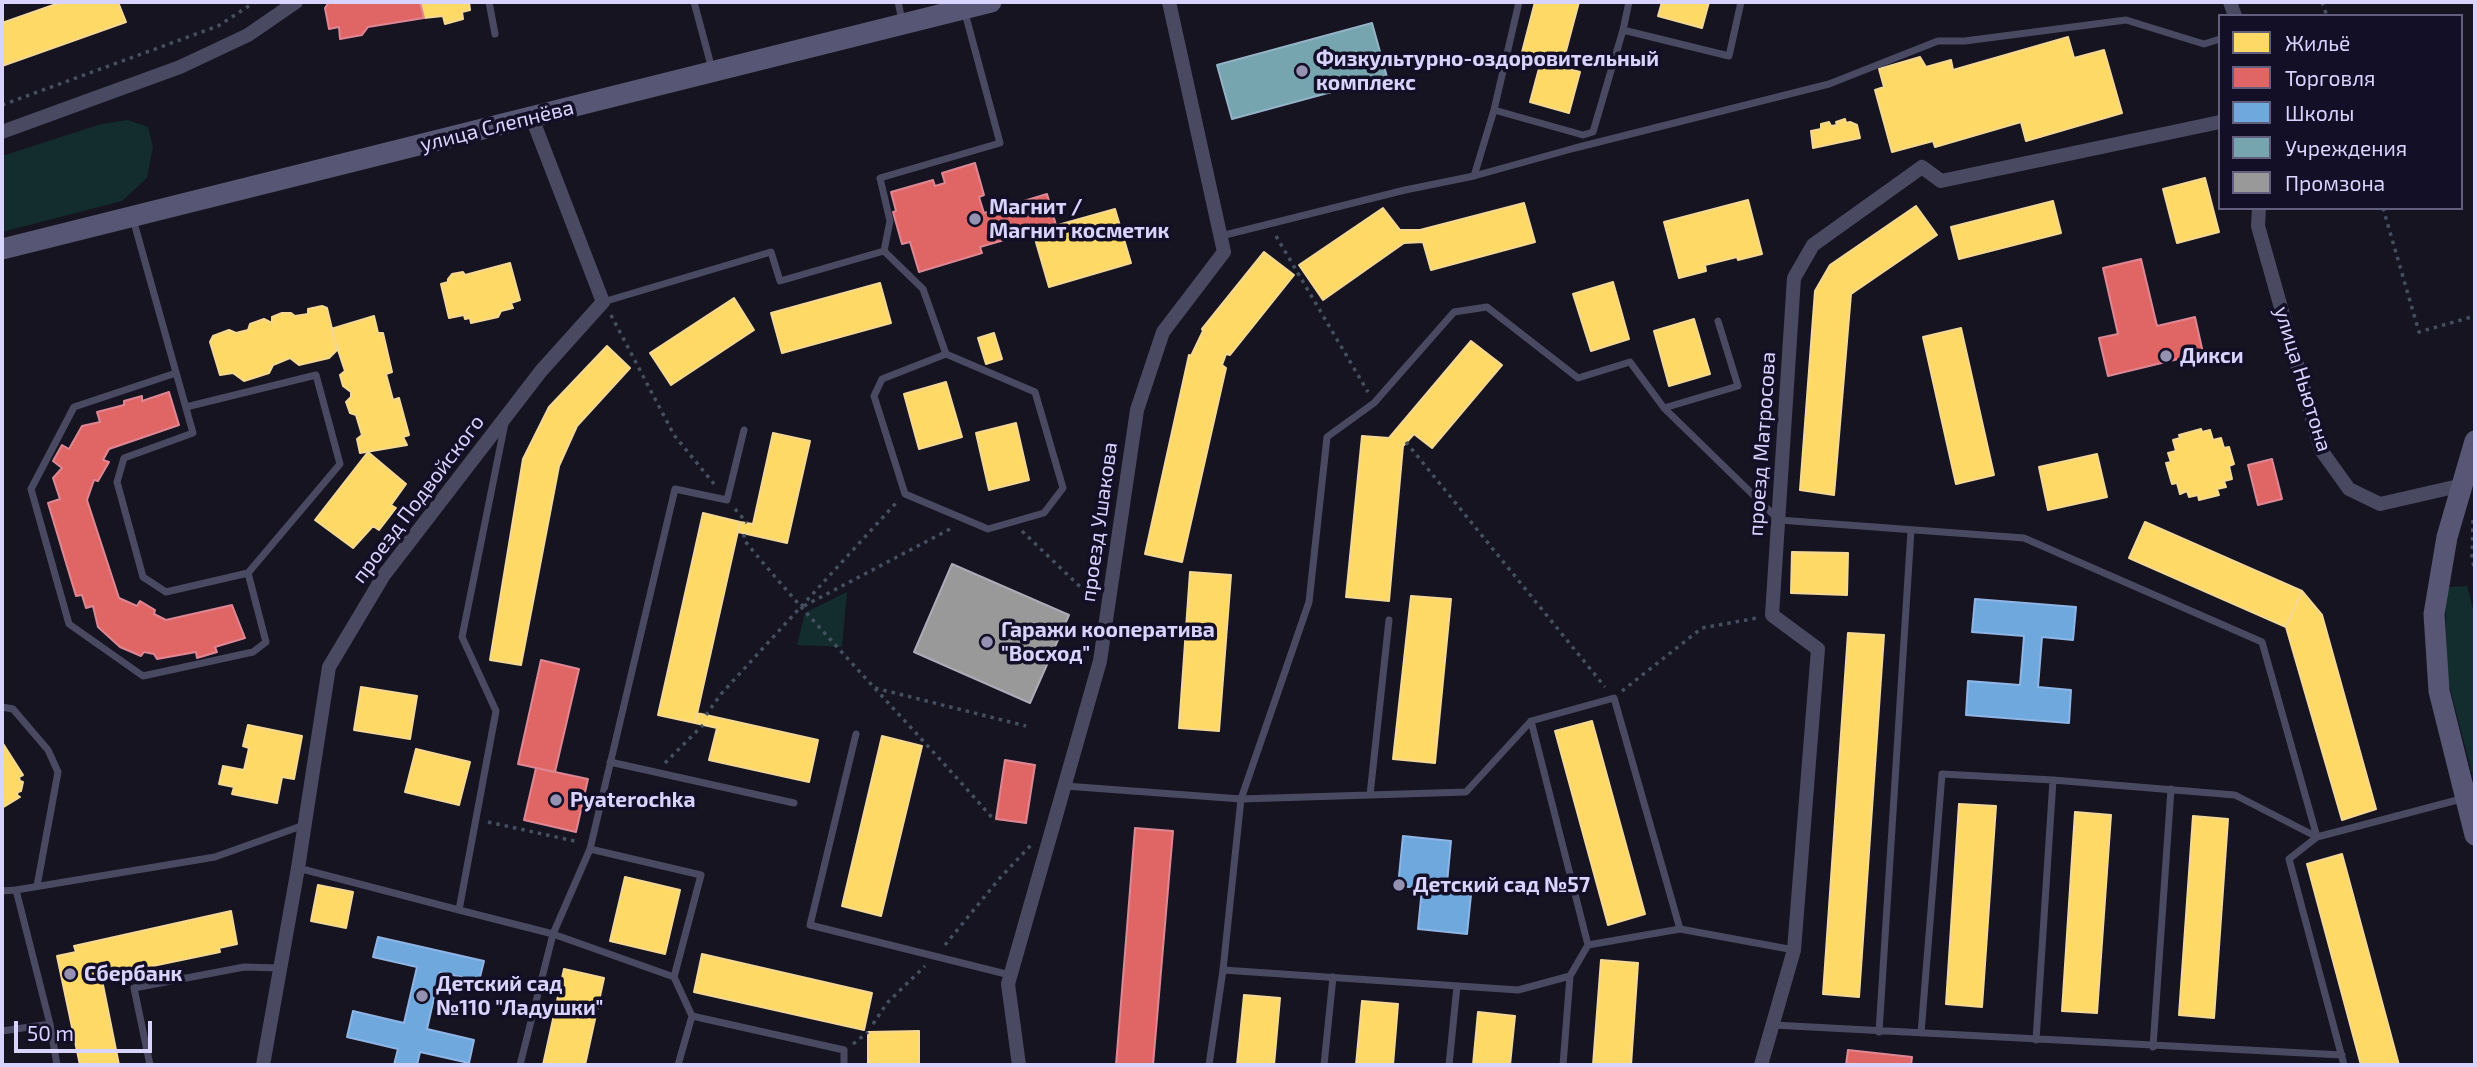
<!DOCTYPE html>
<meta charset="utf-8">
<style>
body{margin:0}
#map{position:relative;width:2477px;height:1067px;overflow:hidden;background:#161421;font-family:"Exo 2",sans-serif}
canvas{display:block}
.frame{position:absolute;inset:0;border:4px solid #d9d4ff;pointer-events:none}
.legend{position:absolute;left:2218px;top:14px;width:245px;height:196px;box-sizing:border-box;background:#130f26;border:2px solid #625e7d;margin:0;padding:9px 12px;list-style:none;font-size:21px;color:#d9d4ff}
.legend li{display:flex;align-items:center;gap:14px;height:35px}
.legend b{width:35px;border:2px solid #625e7d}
.scale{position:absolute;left:14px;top:1021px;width:138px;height:32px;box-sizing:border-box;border:4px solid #d9d4ff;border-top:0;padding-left:9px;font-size:21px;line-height:24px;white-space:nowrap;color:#d9d4ff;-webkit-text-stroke:5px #130f26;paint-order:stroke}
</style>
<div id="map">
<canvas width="2477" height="1067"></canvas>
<div class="frame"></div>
<ul class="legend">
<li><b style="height:19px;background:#ffd966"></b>Жильё</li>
<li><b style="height:19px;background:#e06666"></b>Торговля</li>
<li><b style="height:19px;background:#6fa8dc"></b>Школы</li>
<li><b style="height:19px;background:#76a5af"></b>Учреждения</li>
<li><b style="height:19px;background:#999"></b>Промзона</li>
</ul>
<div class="scale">50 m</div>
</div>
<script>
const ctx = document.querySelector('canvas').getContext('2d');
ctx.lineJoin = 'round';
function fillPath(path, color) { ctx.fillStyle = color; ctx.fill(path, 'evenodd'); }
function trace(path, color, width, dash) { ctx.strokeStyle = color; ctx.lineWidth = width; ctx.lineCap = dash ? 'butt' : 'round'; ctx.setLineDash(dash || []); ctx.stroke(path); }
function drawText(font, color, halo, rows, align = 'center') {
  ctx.font = font + ' "Exo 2",sans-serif'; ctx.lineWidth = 7; ctx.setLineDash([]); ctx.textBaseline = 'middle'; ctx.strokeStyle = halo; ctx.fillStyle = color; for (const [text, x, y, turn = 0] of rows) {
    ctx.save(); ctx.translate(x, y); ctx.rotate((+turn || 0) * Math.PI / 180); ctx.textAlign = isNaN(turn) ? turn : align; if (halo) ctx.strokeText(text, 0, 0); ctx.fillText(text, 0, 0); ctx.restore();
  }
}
fillPath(new Path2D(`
 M 128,120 L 148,127 L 153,147 L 147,178 L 122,201 L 2,232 L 2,156 L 101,124 Z
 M 2467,586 L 2475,616 L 2475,785 L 2447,677 L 2445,587 Z
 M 847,592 L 842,647 L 797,645 L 805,613 Z`), '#132c2d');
const homes = new Path2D(`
 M 62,2 L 118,2 L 126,22 L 2,66 L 2,23 Z
 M 420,2 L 469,2 L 470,10 L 462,12 L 463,19 L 445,24 L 443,16 L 424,18 Z
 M 1535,2 L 1579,2 L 1562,66 L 1521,56 Z
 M 1662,2 L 1709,2 L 1702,28 L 1658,16 Z
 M 2068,37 L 2074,58 L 2104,50 L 2122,113 L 2026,141 L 2021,122 L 1935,147 L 1933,141 L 1892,152 L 1875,90 L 1884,87 L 1879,69 L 1920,57 L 1926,67 L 1951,60 L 1953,70 Z
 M 1541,61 L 1580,72 L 1569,113 L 1530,102 Z
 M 1845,119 L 1846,123 L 1850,122 L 1857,125 L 1860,138 L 1813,148 L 1811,131 L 1821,129 L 1821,124 L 1829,122 L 1831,126 L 1837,125 L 1836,122 Z
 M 2205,178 L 2219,232 L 2177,243 L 2163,189 Z
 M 1748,200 L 1762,254 L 1738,260 L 1737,257 L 1705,265 L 1706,271 L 1679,278 L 1664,222 Z
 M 2053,201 L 2061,233 L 1959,259 L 1951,227 Z
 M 1524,203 L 1535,242 L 1431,270 L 1423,242 L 1404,243 L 1323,300 L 1299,265 L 1383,208 L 1400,230 L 1420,230 Z
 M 1916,206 L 1937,235 L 1851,294 L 1834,495 L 1800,490 L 1815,291 L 1830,265 Z
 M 1115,209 L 1131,263 L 1049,287 L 1033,232 Z
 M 1264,252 L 1294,275 L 1230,355 L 1226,354 L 1222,365 L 1226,368 L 1182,562 L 1145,554 L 1189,355 L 1191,356 L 1203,331 L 1202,329 Z
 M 510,263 L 520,300 L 511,303 L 513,308 L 501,311 L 498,317 L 471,323 L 470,318 L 465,319 L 464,315 L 449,318 L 441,284 L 448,282 L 448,279 L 452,274 L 463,272 L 465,275 Z
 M 1613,282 L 1629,339 L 1591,351 L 1573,294 Z
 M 880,283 L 891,323 L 782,353 L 771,313 Z
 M 734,298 L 754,330 L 671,385 L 650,353 Z
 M 322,306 L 327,308 L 337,350 L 329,358 L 299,365 L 290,358 L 273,365 L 269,373 L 244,381 L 233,373 L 220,375 L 210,342 L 213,336 L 229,330 L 236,333 L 248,330 L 250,324 L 264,319 L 272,323 L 272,317 L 282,313 L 291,313 L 295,316 L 308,314 L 308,309 Z
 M 374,316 L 378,333 L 383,333 L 392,372 L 386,374 L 393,400 L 399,398 L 409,435 L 403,437 L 407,445 L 360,453 L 357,439 L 362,435 L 356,415 L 350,413 L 346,402 L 351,397 L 351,392 L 343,386 L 340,375 L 345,371 L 331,329 Z
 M 1694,319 L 1710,374 L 1669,386 L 1654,331 Z
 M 1961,328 L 1994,475 L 1956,484 L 1923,337 Z
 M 994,333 L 1002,359 L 986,364 L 978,338 Z
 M 1471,341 L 1502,365 L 1432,448 L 1414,434 L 1403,446 L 1389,601 L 1346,597 L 1362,436 L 1389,438 Z
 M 607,346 L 630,368 L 577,426 L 559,466 L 521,665 L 490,660 L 523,459 L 549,407 Z
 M 946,382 L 962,437 L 919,449 L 904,394 Z
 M 1016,423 L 1029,480 L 989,490 L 976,433 Z
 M 2201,429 L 2202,432 L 2210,430 L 2213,440 L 2221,438 L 2224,448 L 2229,447 L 2234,464 L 2229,466 L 2232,479 L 2224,481 L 2226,487 L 2217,489 L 2219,495 L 2199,500 L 2198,495 L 2189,497 L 2187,491 L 2180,494 L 2177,483 L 2172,484 L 2166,463 L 2171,462 L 2168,453 L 2176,451 L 2173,440 L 2180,438 L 2179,435 Z
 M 773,433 L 810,441 L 787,543 L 738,532 L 740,522 L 753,524 Z
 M 368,452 L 406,484 L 391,505 L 396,508 L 379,530 L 373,526 L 353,548 L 315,520 Z
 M 2097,454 L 2107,497 L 2048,510 L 2039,467 Z
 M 703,513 L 740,522 L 695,723 L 658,715 Z
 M 2145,522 L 2302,591 L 2286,627 L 2129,558 Z
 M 1792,552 L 1848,553 L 1847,595 L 1791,593 Z
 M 1190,572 L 1231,575 L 1219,731 L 1179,728 Z
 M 2302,591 L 2322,615 L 2376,809 L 2342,820 L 2286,627 Z
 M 1411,596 L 1451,599 L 1435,763 L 1393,759 Z
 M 1848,633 L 1884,635 L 1859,997 L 1823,994 Z
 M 361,687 L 417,696 L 410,739 L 354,730 Z
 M 697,713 L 818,740 L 809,782 L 709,760 L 717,728 L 695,723 Z
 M 1592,721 L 1645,914 L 1608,925 L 1555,731 Z
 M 248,725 L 302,736 L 294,779 L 282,777 L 277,803 L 232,794 L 234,787 L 219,784 L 223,766 L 244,770 L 249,748 L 243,746 Z
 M 882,736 L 922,746 L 881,916 L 842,906 Z
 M 2,742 L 23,775 L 19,777 L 20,781 L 23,782 L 21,791 L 18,792 L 17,795 L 20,797 L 2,808 Z
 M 416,749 L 470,762 L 459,805 L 405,792 Z
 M 1959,804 L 1996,806 L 1982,1007 L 1946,1004 Z
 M 2075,812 L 2111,815 L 2097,1013 L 2062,1011 Z
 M 2193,816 L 2228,819 L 2214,1018 L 2179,1015 Z
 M 2342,854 L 2399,1065 L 2361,1065 L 2307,864 Z
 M 625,877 L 680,890 L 665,954 L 610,941 Z
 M 318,885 L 353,892 L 346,928 L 311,921 Z
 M 231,911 L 237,944 L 219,948 L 220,952 L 114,974 L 112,967 L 100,970 L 119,1065 L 80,1065 L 57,956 L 76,952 L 74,946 Z
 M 702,954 L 872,993 L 864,1030 L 694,992 Z
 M 1601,960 L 1638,963 L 1631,1065 L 1593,1065 Z
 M 564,969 L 604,978 L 585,1065 L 543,1065 Z
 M 1244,995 L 1280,998 L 1274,1065 L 1237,1065 Z
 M 1362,1001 L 1398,1004 L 1393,1065 L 1356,1065 Z
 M 1478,1012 L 1515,1016 L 1510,1065 L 1473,1065 Z
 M 919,1031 L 919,1065 L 868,1065 L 868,1032 Z`);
fillPath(homes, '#ffd966');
trace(homes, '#f4d894', 2);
const shops = new Path2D(`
 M 329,2 L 420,2 L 424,18 L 368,27 L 362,35 L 340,39 L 339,27 L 329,29 L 325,8 Z
 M 975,163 L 984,195 L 979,197 L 984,213 L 1047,194 L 1056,225 L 980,247 L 982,253 L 919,272 L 910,242 L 902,244 L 893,212 L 896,211 L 891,192 L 933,180 L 935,186 L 945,183 L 942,173 Z
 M 2141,259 L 2157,326 L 2195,317 L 2203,353 L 2108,376 L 2099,338 L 2118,334 L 2103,268 Z
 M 169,392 L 179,425 L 109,449 L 103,460 L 109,462 L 98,481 L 94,480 L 87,500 L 119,598 L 137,606 L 140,601 L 155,610 L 154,614 L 166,620 L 232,605 L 245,638 L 215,647 L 217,652 L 197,658 L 196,652 L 157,659 L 154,654 L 144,652 L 141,656 L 120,647 L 98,627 L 93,606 L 86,608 L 82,595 L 76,596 L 48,503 L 60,499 L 53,478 L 62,468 L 53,461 L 62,445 L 69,449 L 82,426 L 100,422 L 97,412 L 124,405 L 124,401 L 142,396 L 142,401 Z
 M 2272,459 L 2282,499 L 2258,505 L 2248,465 Z
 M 541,660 L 579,669 L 555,772 L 518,764 Z
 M 1005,760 L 1035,765 L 1026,823 L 996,819 Z
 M 536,768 L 588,779 L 576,832 L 524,820 Z
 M 1135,828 L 1173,831 L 1153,1065 L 1116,1065 Z
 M 1848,1050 L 1912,1057 L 1911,1065 L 1846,1065 Z`);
fillPath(shops, '#e06666');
trace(shops, '#de8794', 2);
const schools = new Path2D(`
 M 1975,599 L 2076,607 L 2073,640 L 2042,637 L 2038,687 L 2071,690 L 2069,723 L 1966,715 L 1968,681 L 2020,685 L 2024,636 L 1972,632 Z
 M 1403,836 L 1451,841 L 1447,883 L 1472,885 L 1467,934 L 1418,929 L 1422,888 L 1398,886 Z
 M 378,937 L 484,961 L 479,981 L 440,972 L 427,1029 L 474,1040 L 469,1063 L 420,1052 L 417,1065 L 394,1065 L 398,1049 L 347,1037 L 353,1011 L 404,1023 L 417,967 L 373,957 Z`);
fillPath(schools, '#6fa8dc');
trace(schools, '#8fb5e6', 2);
const public = new Path2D(`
 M 1372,23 L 1387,77 L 1232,119 L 1217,65 Z`);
fillPath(public, '#76a5af');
trace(public, '#94b3c7', 2);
const industry = new Path2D(`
 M 952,564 L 1069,615 L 1030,703 L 914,652 Z`);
fillPath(industry, '#999');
trace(industry, '#acabb8', 2);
trace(new Path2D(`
 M 2322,2 L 2327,16
 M 2,105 L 218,26 L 255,2
 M 2383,208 L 2419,332 L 2475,316
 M 1276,236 L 1368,392
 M 611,315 L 674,435 L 714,484
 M 1406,442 L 1605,687
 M 735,509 L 747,523
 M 2473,520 L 2472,559 L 2475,570
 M 1022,531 L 1095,601
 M 744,534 L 744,540 C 824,637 912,726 995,821
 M 804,606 L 952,528
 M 875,688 L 1026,726
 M 1622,691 L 1702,628 L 1757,618
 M 706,715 L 721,694 L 896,503
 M 665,763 L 703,725
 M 488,822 L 579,842
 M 945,945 L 999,879 L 1031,845
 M 873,1024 L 887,1003 L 925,966
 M 853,1044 L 868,1032`), '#44505f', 3.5, [3.5, 5]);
trace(new Path2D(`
 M 489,2 L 495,34
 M 694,2 L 712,69
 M 898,2 L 902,20
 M 1623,30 L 1629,2
 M 1494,110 L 1583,135 L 1593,132 L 1623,30 L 1729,56 L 1741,2
 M 1474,176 L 1494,110 L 1519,2
 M 133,219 L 193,433 L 124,458 L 117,482 L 143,577 L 166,592 L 248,573 L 266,642 L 253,652 L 143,676 L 69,624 L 31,489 L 74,407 L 176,373
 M 1221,236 L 1405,190 L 1474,176 L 1575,148 L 1829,84 L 1938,41 L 1965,41 L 2126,20 L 2204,44 L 2220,39
 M 884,251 L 890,221 L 880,178 L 1000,143 L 965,13
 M 603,302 L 771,252 L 780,281 L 884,251 L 923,289 L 946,354
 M 946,354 L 1035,392 L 1063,488 L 1044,513 L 988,529 L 905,494 L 874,396 L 882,379 Z
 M 186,407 L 316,375 L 340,464 L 248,573
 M 1664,408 L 1779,520 L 2024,538 L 2262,642 L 2317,837 L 2465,798
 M 2,707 L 13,709 L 48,750 L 58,772 L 37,886
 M 1531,721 L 1588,945
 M 856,734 L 810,925 L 1010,975
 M 610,762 L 794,803
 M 1065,786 L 1241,799 L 1466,792 L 1531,721 L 1614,698 L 1680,929 L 1794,950
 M 1370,795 L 1389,620
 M 590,849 L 675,489 L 727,500 L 744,430
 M 298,868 L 459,910 L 496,711 L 462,637 L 505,423
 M 2,891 L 16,890
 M 459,910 L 553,934 L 674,977 L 692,1016
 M 1223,970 L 1518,990 L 1570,976 L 1588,945 L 1680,929
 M 1773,1025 L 2342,1055
 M 2,1031 L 50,1024
 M 1879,1032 L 1911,530
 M 1921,1033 L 1942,774 L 2053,780 L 2235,795 L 2317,837 L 2289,859 L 2344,1065
 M 2036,1040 L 2053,780
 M 2153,1047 L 2171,789
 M 57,1065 L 50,1024 L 16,890 L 215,857 L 304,825
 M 150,1065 L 134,988 L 244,967 L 279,968
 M 520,1065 L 553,934 L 590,849 L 701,875 L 674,977
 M 678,1065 L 692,1016 L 844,1050 L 844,1065
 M 1209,1065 L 1223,970 L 1241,799 L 1309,602 L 1327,437 L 1374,403 L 1454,312 L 1487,307 L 1578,378 L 1630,362 L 1664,408 L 1738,386 L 1718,321
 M 1324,1065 L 1333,977
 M 1449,1065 L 1457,986
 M 1563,1065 L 1570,976`), '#4a4962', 7);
trace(new Path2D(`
 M 2230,2 L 2235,16
 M 2,132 L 180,67 L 248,35 L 296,2
 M 2259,208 L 2258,226 L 2321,450 L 2349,489 L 2380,504 L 2463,485
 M 263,1065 L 298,868 L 329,667 L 384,575 L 541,371 L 603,302 L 532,118
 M 1019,1065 L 1008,984 L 1100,661 L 1137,410 L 1163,332 L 1224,252 L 1169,2
 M 1761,1065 L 1794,950 L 1818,649 L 1772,615 L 1794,278 L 1813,245 L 1922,167 L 1941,181 L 2220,122`), '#4a4962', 14);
trace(new Path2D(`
 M 2,249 L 991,2
 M 2475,441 L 2447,537 L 2434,614 L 2439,691 L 2475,835`), '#575674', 21);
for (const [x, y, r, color] of [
 [1302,71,7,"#9591b1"],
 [975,219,7,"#9591b1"],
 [2166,356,7,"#9591b1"],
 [987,642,7,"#9591b1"],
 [556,800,7,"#9591b1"],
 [1399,885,7,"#9591b1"],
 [70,974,7,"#9591b1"],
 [422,996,7,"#9591b1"]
]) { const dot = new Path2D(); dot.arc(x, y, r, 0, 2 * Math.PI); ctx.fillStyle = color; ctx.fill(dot); trace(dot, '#130f26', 2.5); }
drawText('bold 21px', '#d9d4ff', '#130f26', [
 ["Физкультурно-оздоровительный",1316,59],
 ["комплекс",1316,83],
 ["Магнит /",989,207],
 ["Магнит косметик",989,231],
 ["Дикси",2180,356],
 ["Гаражи кооператива",1001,630],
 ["\"Восход\"",1001,654],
 ["Pyaterochka",570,800],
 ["Детский сад №57",1413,885],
 ["Сбербанк",84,974],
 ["Детский сад",436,984],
 ["№110 \"Ладушки\"",436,1008]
], 'left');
drawText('21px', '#d9d4ff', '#130f26', [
 ["улица Слепнёва",497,126,-14],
 ["улица Ньютона",2303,379,73],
 ["проезд Матросова",1762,444,-86],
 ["проезд Подвойского",418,499,-53],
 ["проезд Ушакова",1099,522,-82]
]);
</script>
